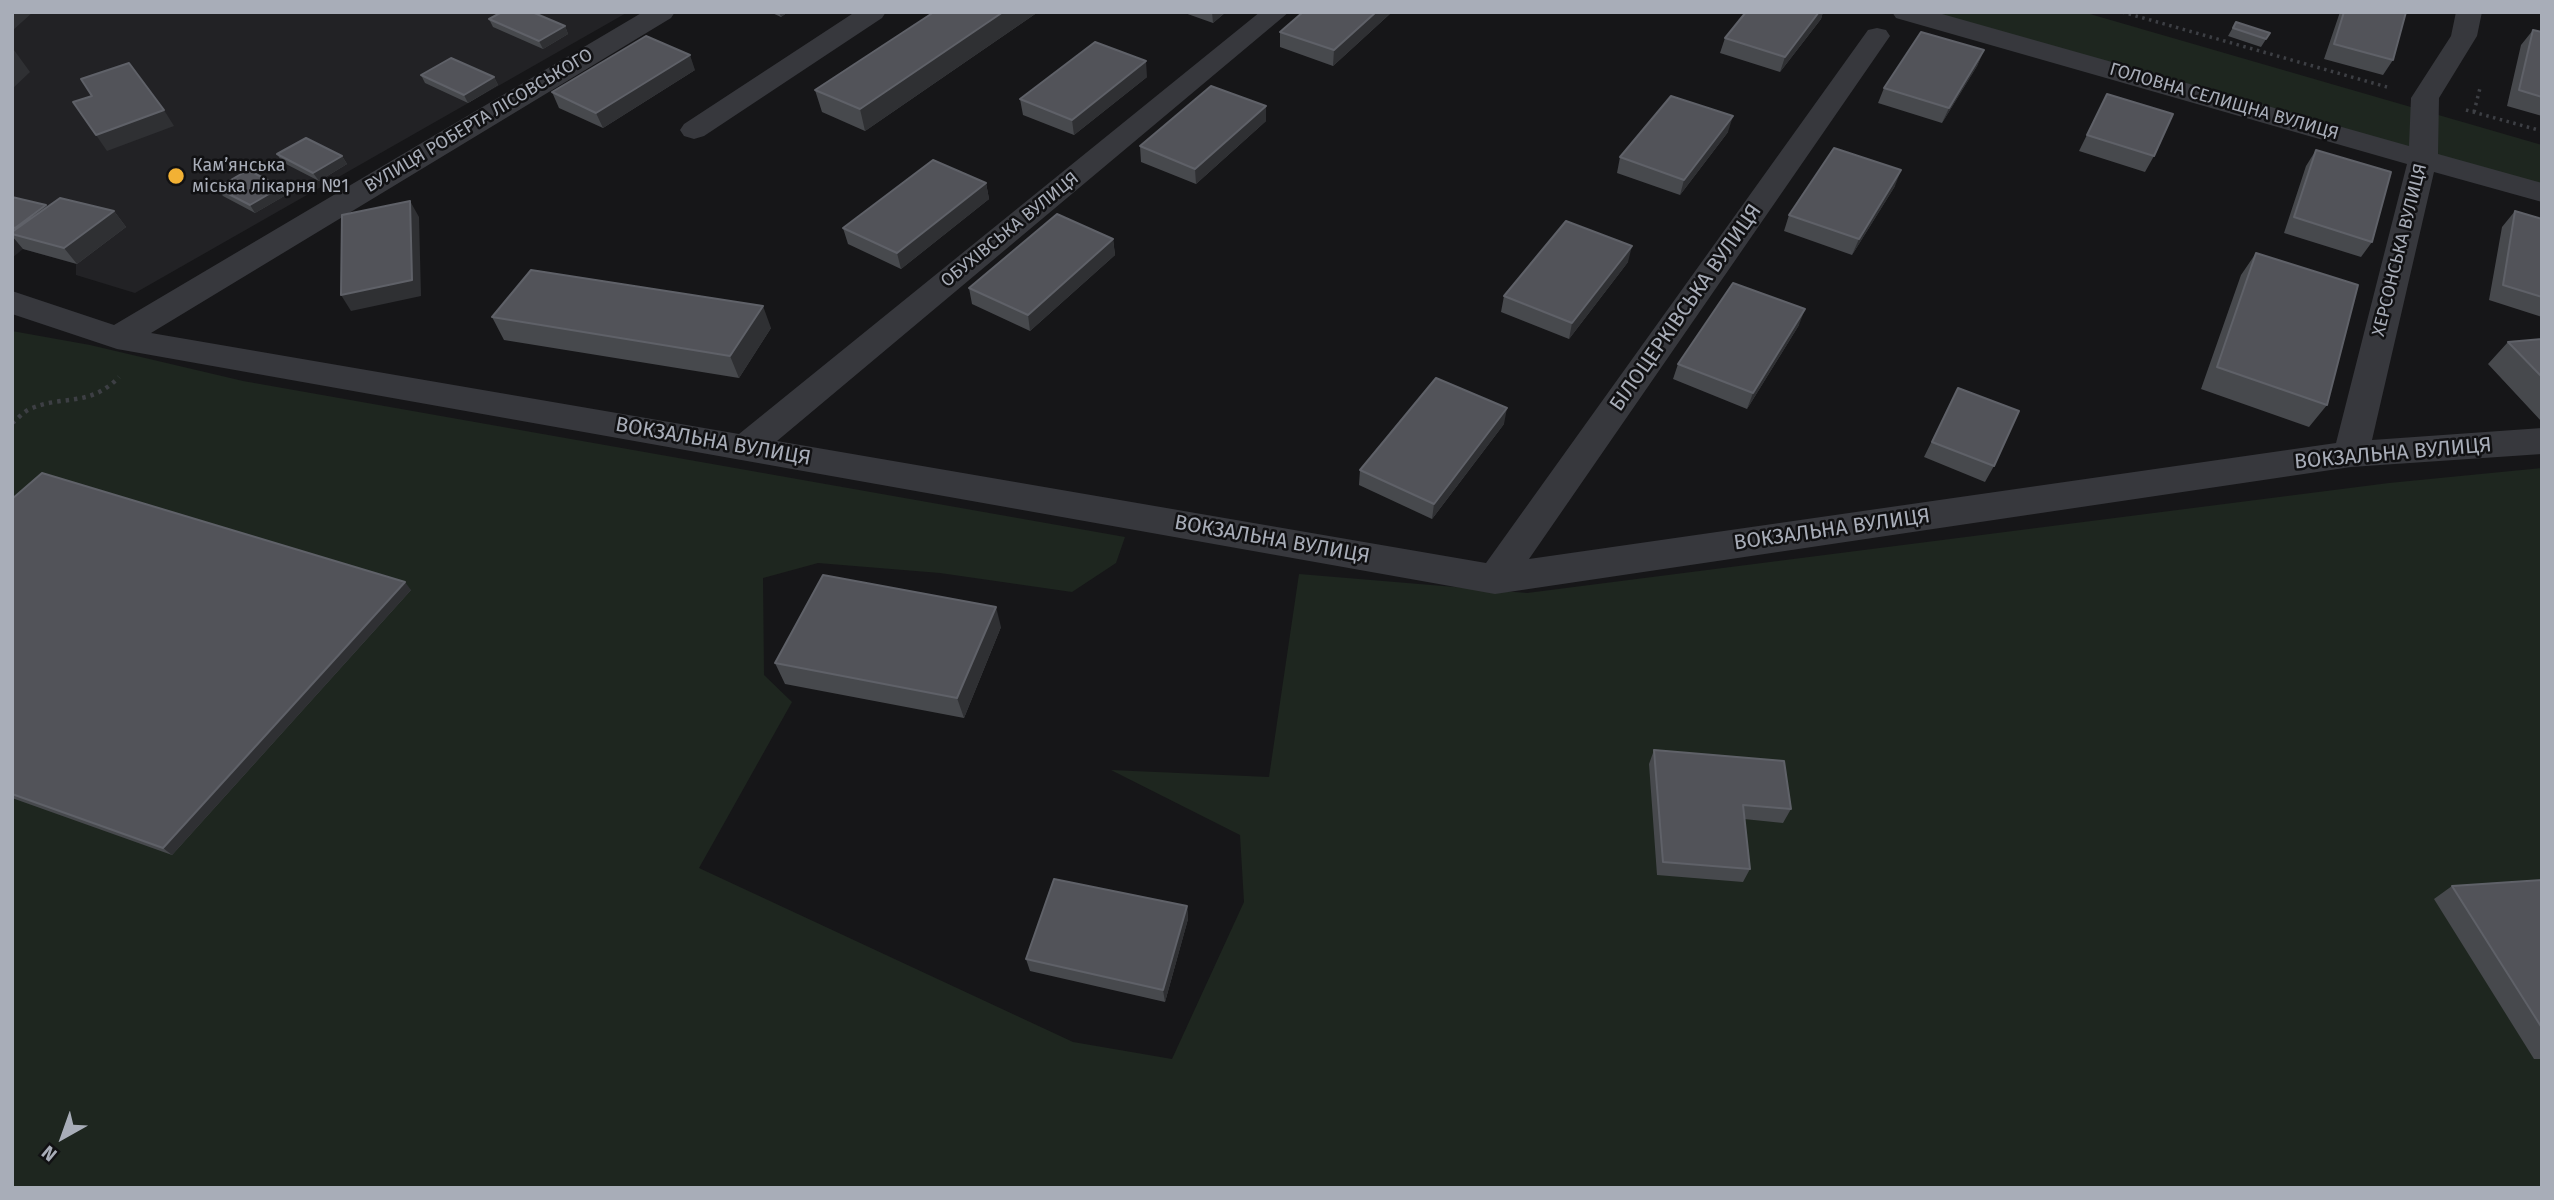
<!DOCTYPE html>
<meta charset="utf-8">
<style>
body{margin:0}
#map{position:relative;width:2554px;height:1200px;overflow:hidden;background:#161618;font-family:"Fira Sans",sans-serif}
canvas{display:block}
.frame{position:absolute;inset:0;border:14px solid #a8adb8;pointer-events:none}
.north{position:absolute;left:28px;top:1102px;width:70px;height:70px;-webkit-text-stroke:5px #111113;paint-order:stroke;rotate:220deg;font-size:19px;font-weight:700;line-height:28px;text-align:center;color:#a8adb8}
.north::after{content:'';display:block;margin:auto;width:24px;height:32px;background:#a8adb8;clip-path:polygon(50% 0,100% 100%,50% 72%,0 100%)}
</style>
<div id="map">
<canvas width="2554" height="1200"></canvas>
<div class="frame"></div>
<div class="north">N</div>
</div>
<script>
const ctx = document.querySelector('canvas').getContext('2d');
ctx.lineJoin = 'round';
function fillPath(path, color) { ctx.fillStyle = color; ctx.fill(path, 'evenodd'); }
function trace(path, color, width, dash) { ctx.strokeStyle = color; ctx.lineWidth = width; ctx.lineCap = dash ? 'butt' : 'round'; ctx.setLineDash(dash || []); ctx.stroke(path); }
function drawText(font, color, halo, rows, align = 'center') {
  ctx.font = font + ' "Fira Sans",sans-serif'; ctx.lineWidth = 5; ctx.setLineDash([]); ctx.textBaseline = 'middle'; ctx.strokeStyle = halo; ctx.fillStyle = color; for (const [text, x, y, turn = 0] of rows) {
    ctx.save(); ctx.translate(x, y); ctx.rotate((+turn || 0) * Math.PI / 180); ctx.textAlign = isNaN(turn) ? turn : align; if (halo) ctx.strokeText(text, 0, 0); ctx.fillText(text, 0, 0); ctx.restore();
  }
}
fillPath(new Path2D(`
 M 12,12 L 628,12 L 135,293 L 76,275 L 76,264 L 23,249 L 12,258 Z`), '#222225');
fillPath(new Path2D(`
 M 1928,12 L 2083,12 L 2542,145 L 2542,189 Z
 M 12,331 L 90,345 L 243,381 L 1125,537 L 1116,563 L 1072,592 L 940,573 L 818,563 L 763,578 L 764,675 L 792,702 L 699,868 L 1073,1042 L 1172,1059 L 1244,902 L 1240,835 L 1111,770 L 1269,777 L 1299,574 L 1527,593 L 2389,483 L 2542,468 L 2542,1188 L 12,1188 Z`), '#1e261f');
trace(new Path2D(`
 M 2122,12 L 2387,87
 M 2466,110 L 2542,131
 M 2474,112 L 2480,88`), '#3d3f44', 3.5, [2.5, 4.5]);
trace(new Path2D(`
 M 12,423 C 18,419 23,412 30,409 C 64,394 89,408 119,377`), '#3d3f44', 4.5, [3.5, 5]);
fillPath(new Path2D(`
 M 643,12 L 675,12 L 671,18 L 151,333 L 739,434 L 1260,12 L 1289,12 L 777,441 L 1486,563 L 1868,30 L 1877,28 L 1886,30 L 1890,36 L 1529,559 L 2336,443 L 2407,164 L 1896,18 L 1892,12 L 1935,12 L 2409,146 L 2411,98 L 2451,36 L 2456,12 L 2482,12 L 2477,36 L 2439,98 L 2438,154 L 2542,183 L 2542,202 L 2434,172 L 2372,440 L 2542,428 L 2542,454 L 2351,467 L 1495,594 L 117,349 L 12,314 L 12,291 L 114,325 Z
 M 855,12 L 886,12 L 882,18 L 704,136 L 694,139 L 684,136 L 680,130 L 684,124 Z`), '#37383d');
fillPath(new Path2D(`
 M 770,12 L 788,12 L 781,17 Z
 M 934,12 L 1038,12 L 865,131 L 822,112 L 815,90 Z
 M 1182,12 L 1226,12 L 1213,23 Z
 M 1303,12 L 1392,12 L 1333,66 L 1280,47 L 1280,32 Z
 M 1746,12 L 1823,12 L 1821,19 L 1780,72 L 1720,53 L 1725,38 Z
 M 2340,12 L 2406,12 L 2393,60 L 2383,75 L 2324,59 Z
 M 489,19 L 565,26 L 568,34 L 543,49 L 493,27 Z
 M 2236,22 L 2270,33 L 2261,47 L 2228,36 Z
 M 2533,30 L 2542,32 L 2542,116 L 2507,106 L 2521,45 Z
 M 1984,50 L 1977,66 L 1942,123 L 1878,103 L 1884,88 Z
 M 695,70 L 603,128 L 559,108 L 552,92 Z
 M 421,75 L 494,77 L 498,85 L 468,103 L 425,83 Z
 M 1147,77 L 1074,135 L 1023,115 L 1020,99 Z
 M 2107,94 L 2154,156 L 2145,172 L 2079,151 Z
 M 1266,121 L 1196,184 L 1141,162 L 1140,146 Z
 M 1728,132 L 1680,195 L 1617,173 L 1620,157 Z
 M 2316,150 L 2372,242 L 2361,257 L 2284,233 L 2306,166 Z
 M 277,154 L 342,156 L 347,164 L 319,181 L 282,162 Z
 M 986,183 L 989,199 L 901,269 L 848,244 L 843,228 Z
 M 1895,186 L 1852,255 L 1784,231 L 1789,215 Z
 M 281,187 L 286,195 L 255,213 L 223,196 L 217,188 Z
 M 12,197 L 46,205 L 48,207 L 114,211 L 126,227 L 77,264 L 23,249 L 12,236 Z
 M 2515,211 L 2542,219 L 2542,317 L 2489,300 L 2502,227 Z
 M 1113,239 L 1115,255 L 1030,331 L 972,304 L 969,288 Z
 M 2256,253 L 2327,405 L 2309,427 L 2201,389 L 2241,275 Z
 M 1628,262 L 1569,339 L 1501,312 L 1504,296 Z
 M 492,317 L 771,328 L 739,378 L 504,340 Z
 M 1799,325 L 1747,409 L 1673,379 L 1678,364 Z
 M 2542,339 L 2542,422 L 2488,364 L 2508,342 Z
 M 1958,388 L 1994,466 L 1985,482 L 1924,457 Z
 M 1504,424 L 1432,519 L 1359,485 L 1360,470 Z
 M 12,499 L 411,590 L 172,855 L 12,798 Z
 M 1001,627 L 964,718 L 785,684 L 775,663 Z
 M 1654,750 L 1791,809 L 1783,823 L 1744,819 L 1750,869 L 1743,882 L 1657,875 L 1649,764 Z
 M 2542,880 L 2542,1059 L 2534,1059 L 2434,899 L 2452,886 Z
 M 1187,906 L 1188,919 L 1165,1002 L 1030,971 L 1026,959 Z`), '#47494d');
fillPath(new Path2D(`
 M 12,12 L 33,12 L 12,31 Z
 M 779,12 L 788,12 L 781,17 Z
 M 1003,12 L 1038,12 L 865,131 L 860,109 Z
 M 1212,12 L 1226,12 L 1213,23 Z
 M 1376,12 L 1392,12 L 1333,66 L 1334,50 Z
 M 1819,12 L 1823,12 L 1821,19 L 1780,72 L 1785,57 Z
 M 565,26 L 568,34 L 543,49 L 539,41 Z
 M 14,50 L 30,72 L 12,89 L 12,51 Z
 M 1984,50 L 1977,66 L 1942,123 L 1949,108 Z
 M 690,55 L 695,70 L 603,128 L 596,113 Z
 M 1146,61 L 1147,77 L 1074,135 L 1072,120 Z
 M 494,77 L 498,85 L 468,103 L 464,95 Z
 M 1266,106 L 1266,121 L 1196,184 L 1195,169 Z
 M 164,110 L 174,126 L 107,151 L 96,135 Z
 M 1733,116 L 1728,132 L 1680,195 L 1684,180 Z
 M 342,156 L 347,164 L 319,181 L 313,173 Z
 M 1901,170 L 1895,186 L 1852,255 L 1859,239 Z
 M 986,183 L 989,199 L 901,269 L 897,253 Z
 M 281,187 L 286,195 L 255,213 L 250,205 Z
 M 410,201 L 419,217 L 421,296 L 351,311 L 341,295 Z
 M 46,205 L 53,213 L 22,236 L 15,228 Z
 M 114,211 L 126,227 L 77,264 L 64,248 Z
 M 1113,239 L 1115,255 L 1030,331 L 1028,315 Z
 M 1632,246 L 1628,262 L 1569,339 L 1572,323 Z
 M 763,306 L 771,328 L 739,378 L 730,356 Z
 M 1805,309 L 1799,325 L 1747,409 L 1753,393 Z
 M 1507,408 L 1504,424 L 1432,519 L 1434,504 Z
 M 405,582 L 411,590 L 172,855 L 163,848 Z
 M 996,607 L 1001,627 L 964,718 L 957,698 Z
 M 1187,906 L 1188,919 L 1165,1002 L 1163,990 Z`), '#2f3033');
const building = new Path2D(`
 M 502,12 L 532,12 L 565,26 L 539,41 L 489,19 Z
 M 934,12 L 1003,12 L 860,109 L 815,90 Z
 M 1303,12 L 1376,12 L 1334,50 L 1280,32 Z
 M 1746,12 L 1819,12 L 1785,57 L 1725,38 Z
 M 2344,12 L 2406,12 L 2393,60 L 2334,44 Z
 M 2236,22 L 2270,33 L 2266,39 L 2233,28 Z
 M 2533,30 L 2542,32 L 2542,97 L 2519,90 Z
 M 1921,32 L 1984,50 L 1949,108 L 1884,88 Z
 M 646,36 L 690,55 L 596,113 L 552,92 Z
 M 1095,42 L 1146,61 L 1072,120 L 1020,99 Z
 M 451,58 L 494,77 L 464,95 L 421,75 Z
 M 129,63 L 164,110 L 96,135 L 73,102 L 92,96 L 81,79 Z
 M 1211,86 L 1266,106 L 1195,169 L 1140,146 Z
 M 2107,94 L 2173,114 L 2154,156 L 2087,135 Z
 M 1671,96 L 1733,116 L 1684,180 L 1620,157 Z
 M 306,138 L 342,156 L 313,173 L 277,154 Z
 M 1834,148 L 1901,170 L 1859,239 L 1789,215 Z
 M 2316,150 L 2391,172 L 2372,242 L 2294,217 Z
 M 933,160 L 986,183 L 897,253 L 843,228 Z
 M 248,170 L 281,187 L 250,205 L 217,188 Z
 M 12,197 L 46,205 L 15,228 L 12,227 Z
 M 60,198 L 114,211 L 64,248 L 12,234 L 12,232 Z
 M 410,201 L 412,280 L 341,295 L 342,215 Z
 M 2515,211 L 2542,219 L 2542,297 L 2503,285 Z
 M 1057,214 L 1113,239 L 1028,315 L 969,288 Z
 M 1566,221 L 1632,246 L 1572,323 L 1504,296 Z
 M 2256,253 L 2358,285 L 2327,405 L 2217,367 Z
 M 531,270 L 763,306 L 730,356 L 492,317 Z
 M 1733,283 L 1805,309 L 1753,393 L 1678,364 Z
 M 2542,339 L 2542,377 L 2508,342 Z
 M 1436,378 L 1507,408 L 1434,504 L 1360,470 Z
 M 1958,388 L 2019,411 L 1994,466 L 1932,442 Z
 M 42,473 L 405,582 L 163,848 L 12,794 L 12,499 Z
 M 823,575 L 996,607 L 957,698 L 775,663 Z
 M 1654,750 L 1784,761 L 1791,809 L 1743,805 L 1750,869 L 1663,862 Z
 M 1054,879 L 1187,906 L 1163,990 L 1026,959 Z
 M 2542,880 L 2542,1028 L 2452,886 Z`);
fillPath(building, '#525359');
trace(building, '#5f6168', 2);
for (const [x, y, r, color] of [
 [176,176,9,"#f2b134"]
]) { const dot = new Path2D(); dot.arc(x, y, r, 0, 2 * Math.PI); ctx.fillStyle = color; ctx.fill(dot); trace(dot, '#111113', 2.5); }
drawText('18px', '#a8adb8', '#111113', [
 ["ГОЛОВНА СЕЛИЩНА ВУЛИЦЯ",2224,102,16],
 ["ВУЛИЦЯ РОБЕРТА ЛІСОВСЬКОГО",479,121,-31],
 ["ОБУХІВСЬКА ВУЛИЦЯ",1010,230,-39],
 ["ХЕРСОНСЬКА ВУЛИЦЯ",2400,250,-76]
]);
drawText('18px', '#a8adb8', '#111113', [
 ["Кам’янська",192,166],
 ["міська лікарня №1",192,187]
], 'left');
drawText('21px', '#a8adb8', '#111113', [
 ["БІЛОЦЕРКІВСЬКА ВУЛИЦЯ",1686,308,-55],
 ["ВОКЗАЛЬНА ВУЛИЦЯ",713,442,10],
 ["ВОКЗАЛЬНА ВУЛИЦЯ",2393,454,-5],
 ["ВОКЗАЛЬНА ВУЛИЦЯ",1832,530,-8],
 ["ВОКЗАЛЬНА ВУЛИЦЯ",1272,540,10]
]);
</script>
